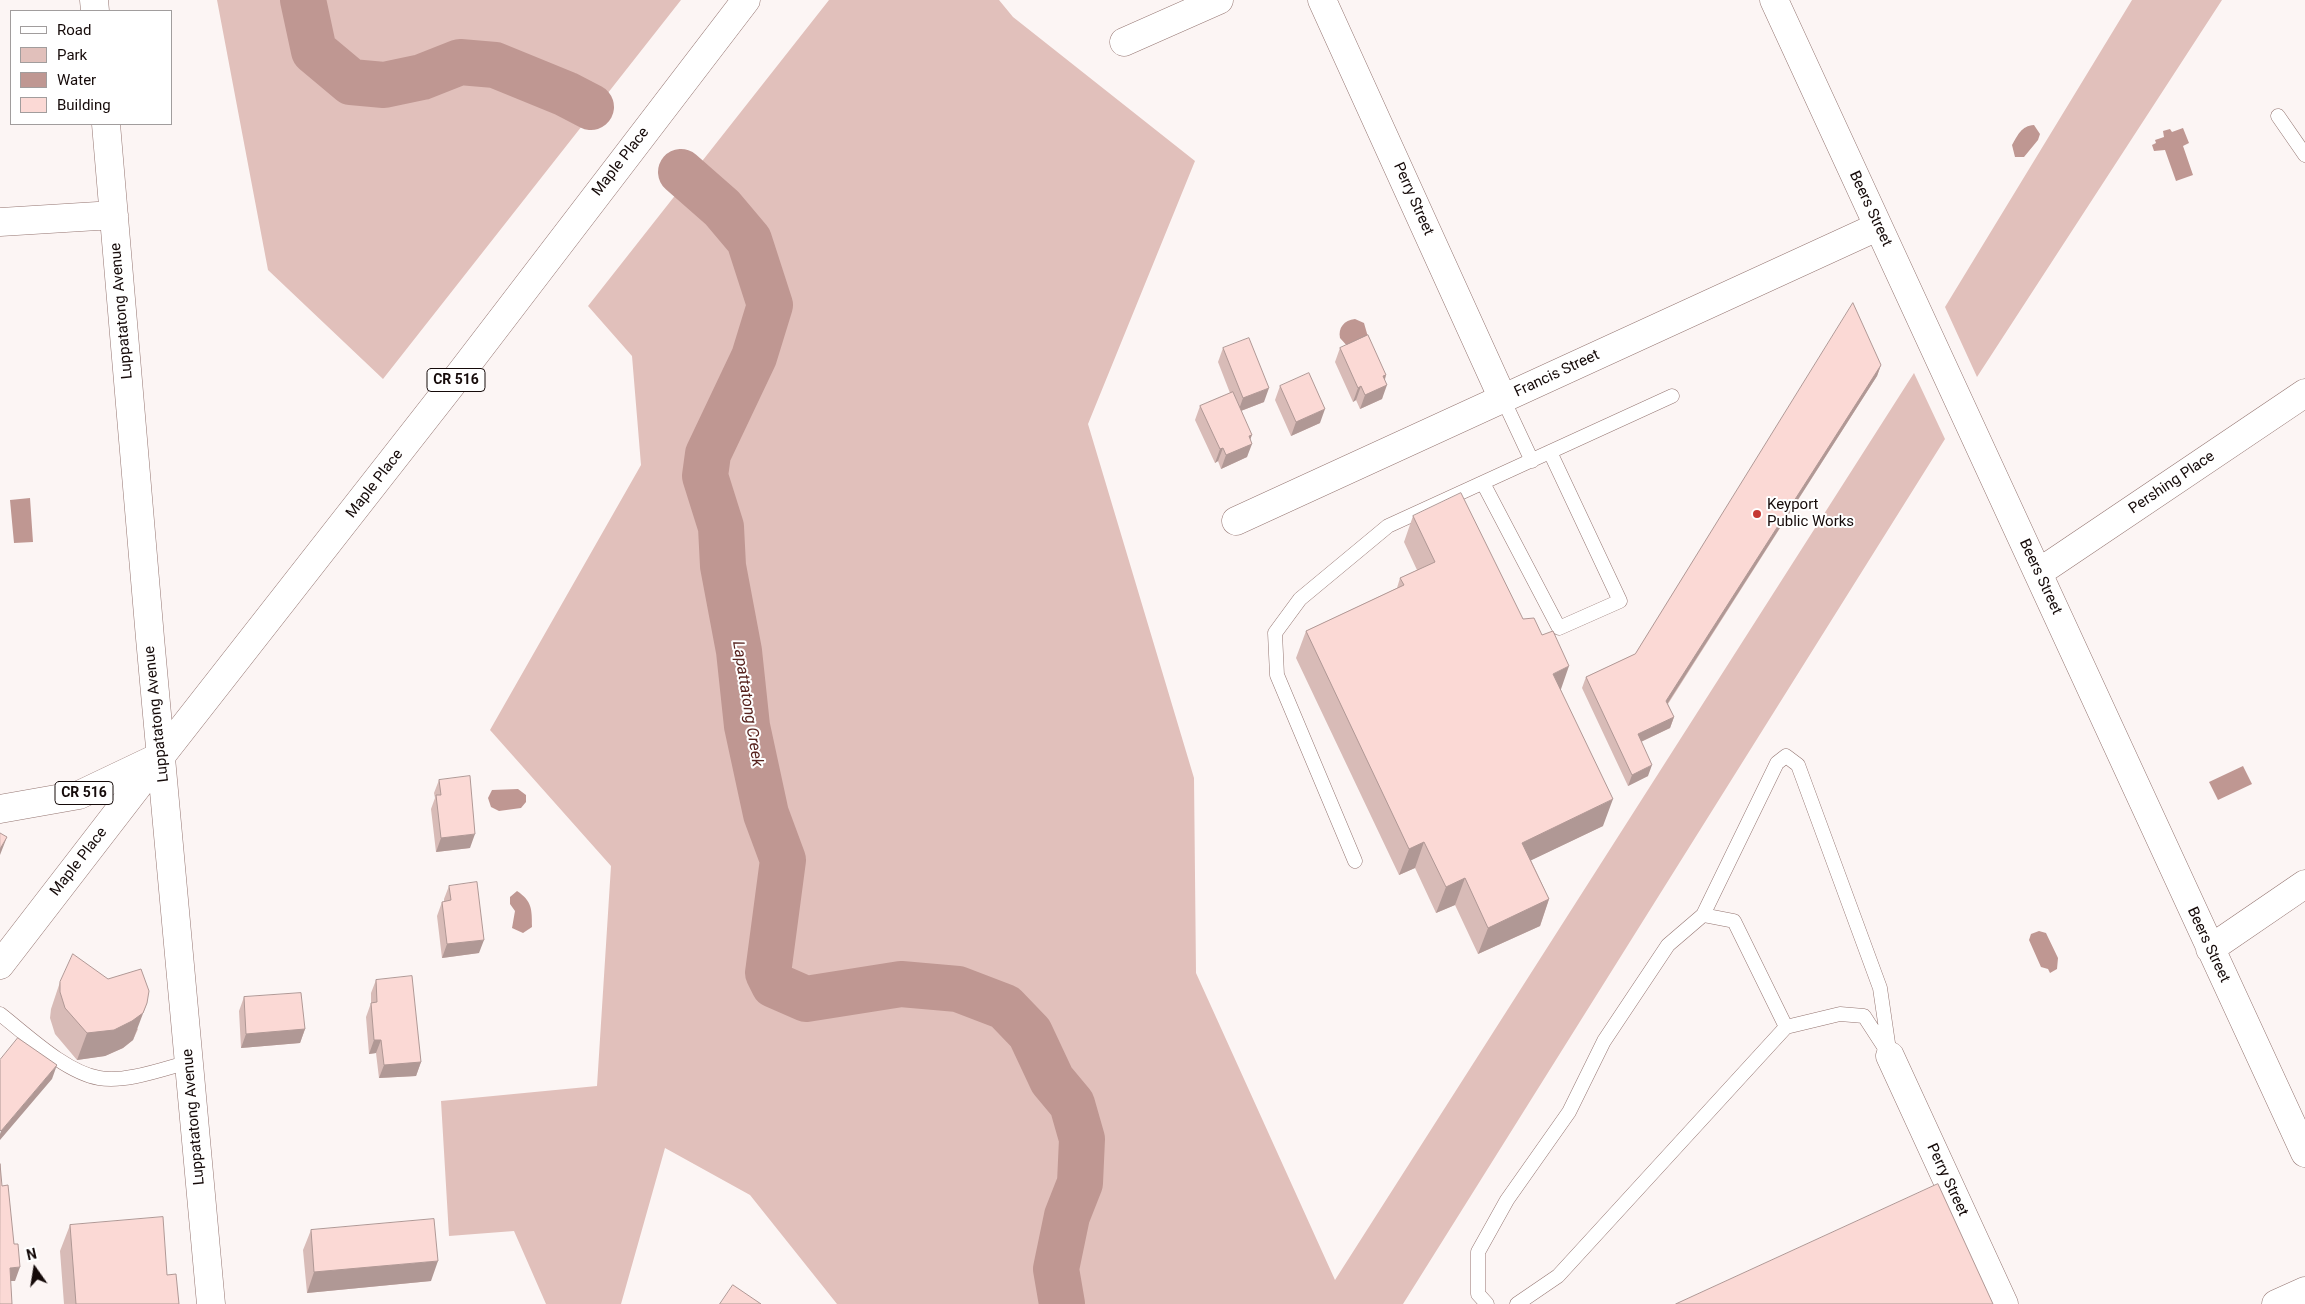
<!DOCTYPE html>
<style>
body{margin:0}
#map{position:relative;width:2305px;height:1304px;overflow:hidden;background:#fcf5f4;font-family:Roboto,sans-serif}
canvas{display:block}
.legend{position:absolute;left:10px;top:10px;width:162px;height:115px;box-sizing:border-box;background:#fff;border:1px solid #a19d9d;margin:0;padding:6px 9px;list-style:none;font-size:15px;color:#150a09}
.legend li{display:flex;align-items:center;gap:10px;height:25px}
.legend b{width:25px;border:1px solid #a19d9d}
.north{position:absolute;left:10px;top:1244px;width:50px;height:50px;-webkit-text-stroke:4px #fff;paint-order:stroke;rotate:347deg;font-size:14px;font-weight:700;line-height:20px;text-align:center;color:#150a09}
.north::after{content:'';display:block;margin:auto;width:18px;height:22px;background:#150a09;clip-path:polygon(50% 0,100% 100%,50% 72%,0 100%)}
</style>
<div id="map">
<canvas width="2305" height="1304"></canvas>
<ul class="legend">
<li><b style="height:6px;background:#fff"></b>Road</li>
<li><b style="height:14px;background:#e1c0bb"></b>Park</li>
<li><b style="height:14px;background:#bf9792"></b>Water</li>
<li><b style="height:14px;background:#fbd9d5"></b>Building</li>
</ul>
<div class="north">N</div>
</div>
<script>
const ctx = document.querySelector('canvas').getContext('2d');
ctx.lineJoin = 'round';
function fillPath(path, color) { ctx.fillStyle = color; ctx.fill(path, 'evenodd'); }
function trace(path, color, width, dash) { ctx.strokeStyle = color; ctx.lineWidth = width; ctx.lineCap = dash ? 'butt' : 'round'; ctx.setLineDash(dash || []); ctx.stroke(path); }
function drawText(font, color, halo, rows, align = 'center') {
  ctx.font = font + ' Roboto,sans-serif'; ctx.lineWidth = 4; ctx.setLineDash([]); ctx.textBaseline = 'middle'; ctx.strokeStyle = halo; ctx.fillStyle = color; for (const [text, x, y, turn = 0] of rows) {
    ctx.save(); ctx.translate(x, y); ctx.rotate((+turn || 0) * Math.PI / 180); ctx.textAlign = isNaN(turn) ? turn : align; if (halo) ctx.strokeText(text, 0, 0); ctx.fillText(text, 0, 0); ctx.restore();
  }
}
fillPath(new Path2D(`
 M 217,0 L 681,0 L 383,379 L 268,270 Z
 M 829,0 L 999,0 L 1013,17 L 1195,161 L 1088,424 L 1194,778 L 1196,973 L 1335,1280 L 1914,373 L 1945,439 L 1403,1304 L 837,1304 L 750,1195 L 665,1148 L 621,1304 L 546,1304 L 514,1231 L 449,1236 L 441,1101 L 597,1086 L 611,866 L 490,730 L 641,465 L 632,356 L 588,306 Z
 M 2132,0 L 2222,0 L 1977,377 L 1945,307 Z`), '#e1c0bb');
fillPath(new Path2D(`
 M 2034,125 L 2040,134 L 2038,140 L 2024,157 L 2015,157 L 2012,145 C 2018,135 2021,126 2034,125 Z
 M 2183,128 L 2189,143 L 2183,146 L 2193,175 L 2176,181 L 2165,150 L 2154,151 L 2152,145 L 2156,143 L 2155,140 L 2164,137 L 2163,131 L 2170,129 L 2172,132 Z
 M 1355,319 L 1364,323 L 1368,337 L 1349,348 L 1340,338 C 1338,328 1344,320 1355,319 Z
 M 30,498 L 33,542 L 14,543 L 10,500 Z
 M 2243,766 L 2252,784 L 2218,800 L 2209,782 Z
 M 518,789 L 526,795 L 526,802 L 521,808 L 499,811 L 491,807 L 488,798 L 492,790 Z
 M 517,891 C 532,901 532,909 532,927 L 523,933 L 512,928 L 515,911 L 510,904 L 510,897 Z
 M 2039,931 L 2046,933 L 2058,958 L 2057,969 L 2050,973 L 2048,969 L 2041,967 L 2029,940 L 2031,934 Z`), '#bf9792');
trace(new Path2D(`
 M 303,0 L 314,51 L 351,82 L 384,85 L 422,77 L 460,62 L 495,65 L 566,94 L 591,107
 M 681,172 L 722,208 L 749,240 L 770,305 L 754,357 L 708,454 L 705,476 L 721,527 L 723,566 L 739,651 L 747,726 L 766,814 L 783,860 L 768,973 L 774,985 L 806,999 L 901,984 L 958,989 L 1005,1007 L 1030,1033 L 1052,1080 L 1072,1104 L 1082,1139 L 1080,1183 L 1067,1216 L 1056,1269 L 1062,1304`), '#bf9792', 46);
const lane = new Path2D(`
 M 2278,116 L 2305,155
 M 1503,399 L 1532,461
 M 1483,483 L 1559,628 L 1620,601 L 1550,452
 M 1355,861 L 1277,675 L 1275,633 L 1300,599 L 1388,526 L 1672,396
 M 1703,915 L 1777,763 L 1786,756 L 1798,765 L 1880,988 L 1889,1050
 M 0,1014 C 27,1035 65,1072 99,1078 C 125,1083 163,1069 189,1062
 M 1487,1304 L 1478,1294 L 1478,1252 L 1507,1200 L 1569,1112 L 1604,1041 L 1668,945 L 1703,915 L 1734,921 L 1786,1027
 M 1517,1304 L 1558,1276 L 1786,1027 L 1840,1014 L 1864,1016 L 1890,1056`);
const street = new Path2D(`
 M 94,0 L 95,11
 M 1322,0 L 1503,399
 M 1774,0 L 2305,1153
 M 1124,42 L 1219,0
 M 106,124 L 150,638 L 211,1304
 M 0,222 L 114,215
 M 1236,521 L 1877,227
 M 2038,573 L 2305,393
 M 2210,949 L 2305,884
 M 0,965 L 161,756
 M 1890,1056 L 2004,1304
 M 2276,1304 L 2305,1291`);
const primary = new Path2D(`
 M 0,809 L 79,795 L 161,756 L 463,370 L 746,0`);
trace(lane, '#947571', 15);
trace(street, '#947571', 29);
trace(primary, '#947571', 29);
trace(lane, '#fff', 14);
trace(street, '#fff', 28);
trace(primary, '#fff', 28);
fillPath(new Path2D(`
 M 1223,348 L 1264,402 L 1241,411 L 1250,440 L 1247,457 L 1221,469 L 1218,461 L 1215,463 L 1195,420 L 1200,406 L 1230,393 L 1218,362 Z
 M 1340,348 L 1386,375 L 1385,380 L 1382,399 L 1360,409 L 1356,400 L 1353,402 L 1335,362 Z
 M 1881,365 L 1877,376 L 1668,704 L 1674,717 L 1670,728 L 1641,742 L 1648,776 L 1628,786 L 1582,688 L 1586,677 L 1635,654 Z
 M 1280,386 L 1320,423 L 1291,436 L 1275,400 Z
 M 1413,516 L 1523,619 L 1561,690 L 1603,826 L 1531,860 L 1549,899 L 1540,926 L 1478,954 L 1455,905 L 1436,913 L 1415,868 L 1399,875 L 1296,658 L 1306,631 L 1397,588 L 1400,578 L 1417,570 L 1404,542 Z
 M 439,780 L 470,848 L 436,852 L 431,809 L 435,798 L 434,793 Z
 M 449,886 L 479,953 L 442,958 L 437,916 L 442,902 L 444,902 L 444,899 Z
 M 376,980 L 421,1062 L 416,1076 L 379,1078 L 376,1053 L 369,1054 L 366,1017 L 371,1003 L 371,993 Z
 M 60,982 L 138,1029 L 133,1040 L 123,1048 L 105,1056 L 77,1060 L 55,1034 L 50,1018 L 51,1009 Z
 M 244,997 L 305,1029 L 300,1043 L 241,1048 L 239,1011 Z
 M 70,1225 L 167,1275 L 179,1304 L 64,1304 L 60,1251 Z
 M 311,1230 L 431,1281 L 307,1293 L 303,1250 Z`), '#d8bbb7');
fillPath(new Path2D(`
 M 1881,365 L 1877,376 L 1662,712 L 1666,701 Z
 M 1386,375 L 1382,387 L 1387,385 L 1382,399 L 1360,409 L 1365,395 L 1383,376 Z
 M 1361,386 L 1356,400 L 1353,402 L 1358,388 Z
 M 1269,388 L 1264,402 L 1238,412 L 1243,398 Z
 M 1325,409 L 1320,423 L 1291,436 L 1296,422 Z
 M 1252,435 L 1248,445 L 1252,444 L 1247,457 L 1221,469 L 1226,455 L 1249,436 Z
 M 1223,448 L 1218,461 L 1215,463 L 1220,449 Z
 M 1569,666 L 1560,692 L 1553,674 Z
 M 1674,717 L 1670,728 L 1634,745 L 1638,734 Z
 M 1652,765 L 1648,776 L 1628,786 L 1632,775 Z
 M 1613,799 L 1603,826 L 1513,869 L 1522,843 Z
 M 475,834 L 470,848 L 436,852 L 441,838 Z
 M 7,837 L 0,855 L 0,849 Z
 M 1424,842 L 1415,868 L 1399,875 L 1409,849 Z
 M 1465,878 L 1455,905 L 1436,913 L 1446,887 Z
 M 1549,899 L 1540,926 L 1478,954 L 1488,928 Z
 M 484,940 L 479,953 L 442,958 L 447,944 Z
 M 147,1003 L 133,1040 L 123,1048 L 105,1056 L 77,1060 L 87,1033 Z
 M 305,1029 L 300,1043 L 241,1048 L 246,1034 Z
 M 374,1040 L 381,1040 L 376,1053 L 369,1054 Z
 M 421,1062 L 416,1076 L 379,1078 L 384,1065 Z
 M 57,1065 L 52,1079 L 0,1140 L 0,1134 L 1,1131 Z
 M 438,1261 L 431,1281 L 307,1293 L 314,1272 Z
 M 20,1267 L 15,1281 L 5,1281 L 10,1268 Z`), '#b09895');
const building = new Path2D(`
 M 1853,303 L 1881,365 L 1666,701 L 1674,717 L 1638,734 L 1652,765 L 1632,775 L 1586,677 L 1635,654 Z
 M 1368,335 L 1386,375 L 1383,376 L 1387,385 L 1365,395 L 1361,386 L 1358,388 L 1340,348 Z
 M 1249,338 L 1269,388 L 1243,398 L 1223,348 Z
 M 1309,373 L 1325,409 L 1296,422 L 1280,386 Z
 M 1233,392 L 1252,435 L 1249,436 L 1252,444 L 1226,455 L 1223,448 L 1220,449 L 1200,406 Z
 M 1461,493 L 1523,619 L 1534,618 L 1542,635 L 1553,631 L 1569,666 L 1553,674 L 1613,799 L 1522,843 L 1549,899 L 1488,928 L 1465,878 L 1446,887 L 1424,842 L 1409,849 L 1306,631 L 1404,585 L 1400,578 L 1435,562 L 1413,516 Z
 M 470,776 L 475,834 L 441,838 L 436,795 L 441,795 L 439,780 Z
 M 0,833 L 7,837 L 0,849 Z
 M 477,882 L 484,940 L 447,944 L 442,902 L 451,900 L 449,886 Z
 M 73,954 L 108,979 L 141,969 L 149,991 L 147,1003 L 143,1013 L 132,1021 L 114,1030 L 87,1033 L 65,1008 L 60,992 L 60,982 Z
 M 412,976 L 421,1062 L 384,1065 L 381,1040 L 374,1040 L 371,1003 L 377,1002 L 376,980 Z
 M 301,993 L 305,1029 L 246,1034 L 244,997 Z
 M 18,1038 L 57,1065 L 1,1131 L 0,1130 L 0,1060 Z
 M 0,1164 L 2,1186 L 8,1185 L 14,1244 L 18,1244 L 20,1267 L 10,1268 L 12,1304 L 0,1304 Z
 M 1938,1184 L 1993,1304 L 1676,1304 Z
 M 163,1217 L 167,1275 L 176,1274 L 179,1304 L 76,1304 L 70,1225 Z
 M 434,1219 L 438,1261 L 314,1272 L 311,1230 Z
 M 733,1285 L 761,1304 L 720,1304 Z`);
fillPath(building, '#fbd9d5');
trace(building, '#b09895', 1);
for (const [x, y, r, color] of [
 [1757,514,5,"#c53732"]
]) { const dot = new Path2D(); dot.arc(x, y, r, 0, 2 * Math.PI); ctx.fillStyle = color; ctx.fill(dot); trace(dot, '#fff', 2); }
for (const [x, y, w] of [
 [456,380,58],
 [84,793,58]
]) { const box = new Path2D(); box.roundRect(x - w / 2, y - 11.5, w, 23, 4); ctx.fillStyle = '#fff'; ctx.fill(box); trace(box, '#150a09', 1); }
drawText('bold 14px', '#150a09', null, [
 ["CR 516",456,380],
 ["CR 516",84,793]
]);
drawText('15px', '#150a09', '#fff', [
 ["Maple Place",621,162,-52],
 ["Perry Street",1413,199,66],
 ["Beers Street",1870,209,65],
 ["Luppatatong Avenue",122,311,-95],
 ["Francis Street",1557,374,-25],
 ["Pershing Place",2172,483,-34],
 ["Maple Place",375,484,-52],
 ["Beers Street",2040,577,65],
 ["Luppatatong Avenue",157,714,-96],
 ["Maple Place",79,862,-52],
 ["Beers Street",2208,945,65],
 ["Luppatatong Avenue",194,1117,-95],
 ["Perry Street",1947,1180,65]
]);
drawText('15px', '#150a09', '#fff', [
 ["Keyport",1767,505],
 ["Public Works",1767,522]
], 'left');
drawText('italic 16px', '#57231e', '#fff', [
 ["Lapattatong Creek",747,704,81]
]);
</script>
